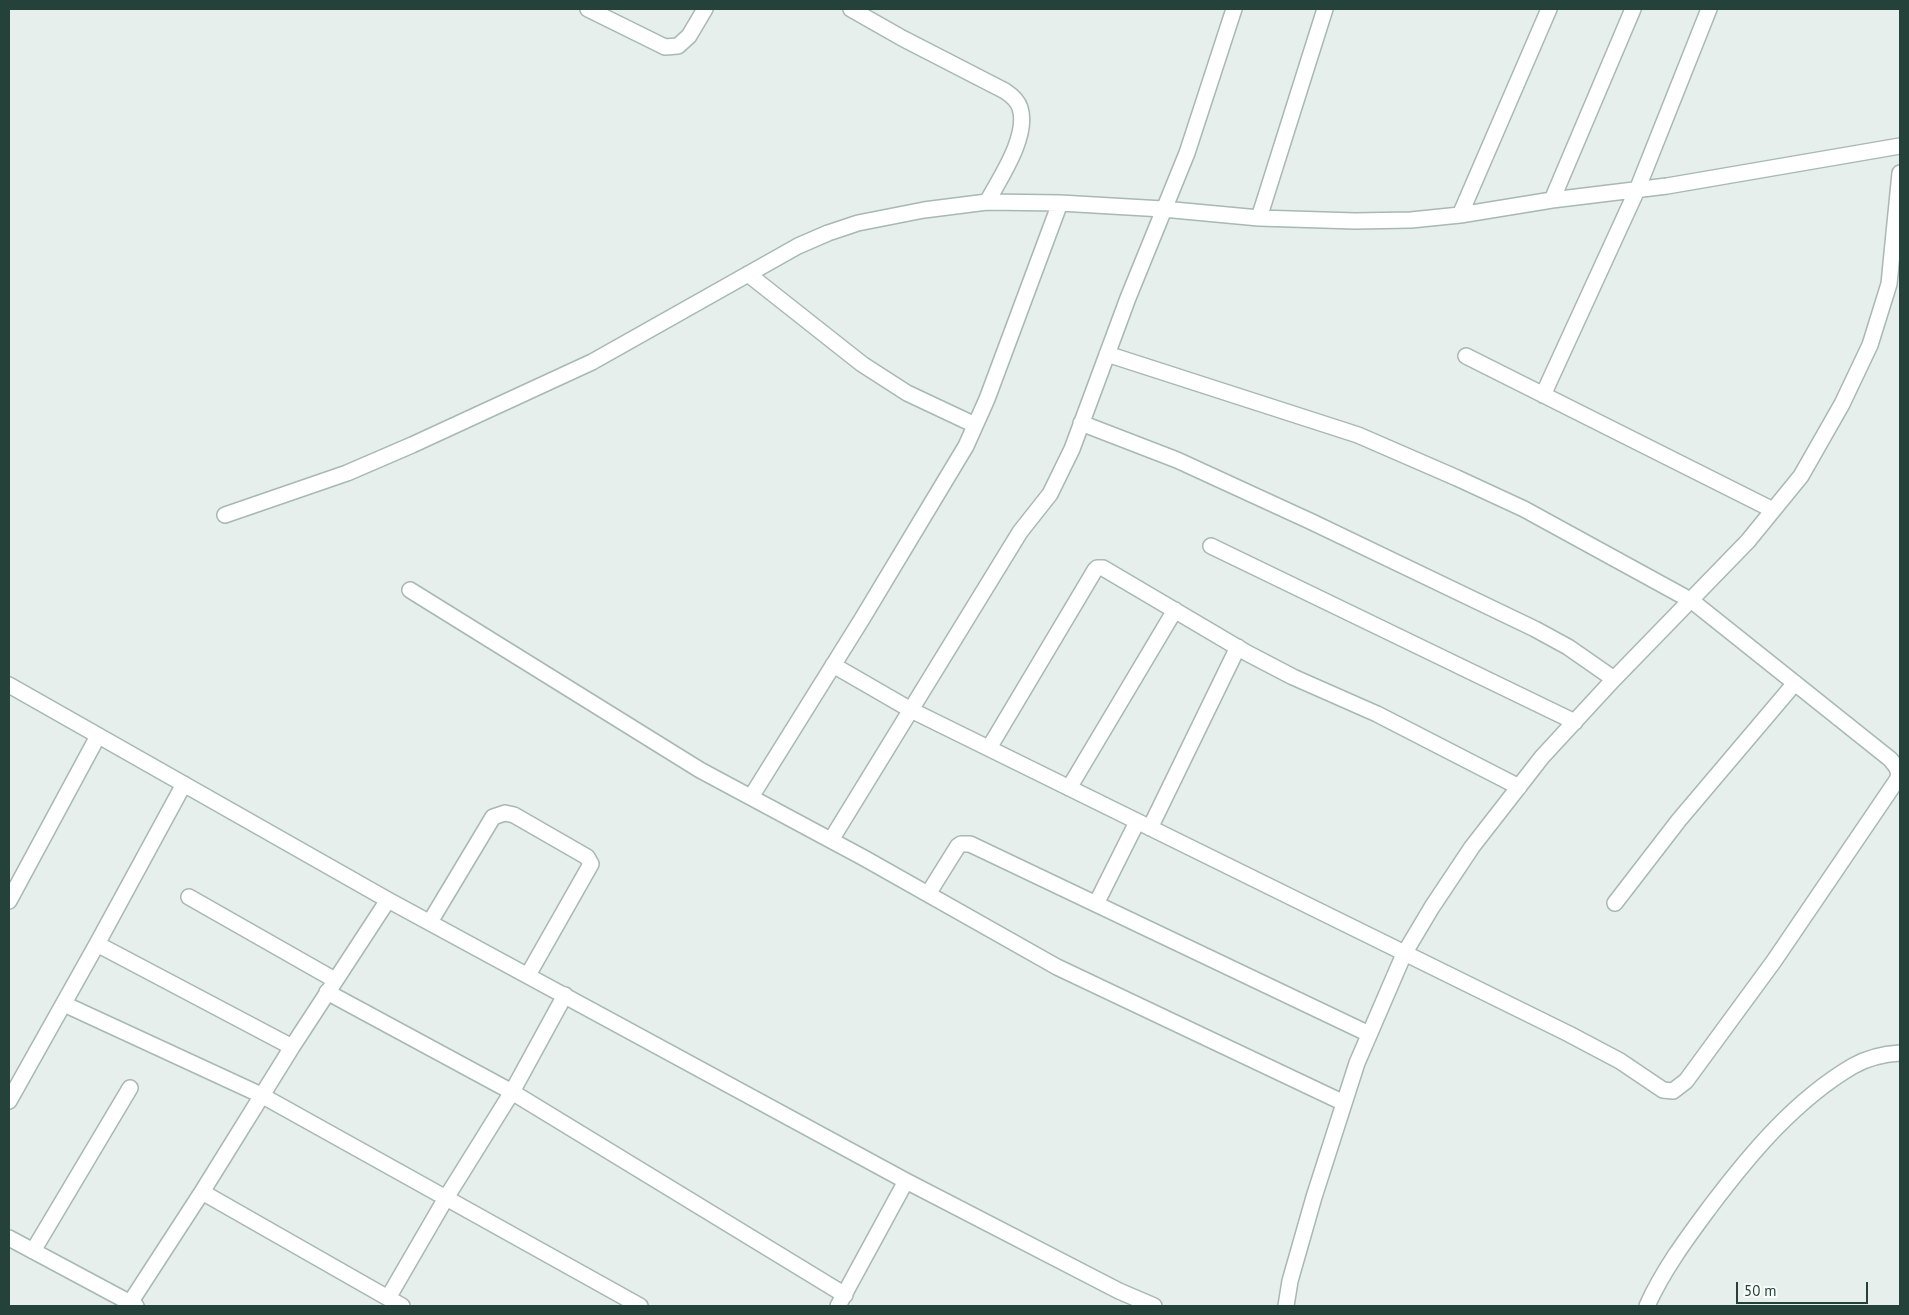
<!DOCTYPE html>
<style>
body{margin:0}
#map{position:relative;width:1909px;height:1315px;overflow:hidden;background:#e6efeb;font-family:"PT Sans",sans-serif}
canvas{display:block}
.frame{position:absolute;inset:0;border:10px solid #24423a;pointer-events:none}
.scale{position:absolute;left:1736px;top:1282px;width:132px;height:22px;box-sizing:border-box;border:2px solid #24423a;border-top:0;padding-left:6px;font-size:15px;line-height:18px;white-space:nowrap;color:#24423a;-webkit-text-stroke:4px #f7fbf9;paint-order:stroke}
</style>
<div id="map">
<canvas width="1909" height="1315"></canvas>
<div class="frame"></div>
<div class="scale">50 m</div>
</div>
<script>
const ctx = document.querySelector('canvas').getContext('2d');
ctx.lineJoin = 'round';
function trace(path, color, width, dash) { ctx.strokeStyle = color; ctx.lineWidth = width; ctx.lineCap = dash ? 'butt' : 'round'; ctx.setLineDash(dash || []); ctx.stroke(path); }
const minor = new Path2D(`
 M 588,9 L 665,47 L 678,46 L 689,36 L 705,9
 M 851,9 L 902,38 L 1005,91 C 1011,95 1018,101 1020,108 C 1029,136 1000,178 987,202
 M 1552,200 L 1633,9
 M 1460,215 L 1549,9
 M 1259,218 L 1325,9
 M 748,274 L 862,364 L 907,393 L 975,425
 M 1466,356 L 1773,510
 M 1543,395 L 1637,190 L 1709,9
 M 1081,423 L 1177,460 L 1312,522 L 1535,629 L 1568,647 L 1614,679
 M 225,515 L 347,473 L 412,445 L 592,362 L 798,246 L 828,233 L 858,223 L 924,210 L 987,202 L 1060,203 L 1163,209 L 1259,218 L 1355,221 L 1411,220 L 1460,215 L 1552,200 L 1667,186 L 1900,146
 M 1211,546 L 1575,722
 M 410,590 L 700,770 L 864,858 L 1057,967 L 1344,1103
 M 833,665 L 911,710 L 1569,1034 L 1620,1061 L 1663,1090 L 1673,1091 L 1686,1081 L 1774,961 L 1897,780 C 1901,771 1896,766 1890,759 L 1692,601 L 1524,509 L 1457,478 L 1358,435 L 1107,354
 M 9,685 L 388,900 L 906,1181 L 1119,1291 L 1154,1306
 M 989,748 L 1095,570 L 1097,568 L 1103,568 L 1247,653 L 1293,677 L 1377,714 L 1519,787
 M 1069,788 L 1175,610
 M 751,797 L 862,619 L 966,446 L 987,399 L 1060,203
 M 1150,828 L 1238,647
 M 831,840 L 1020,532 L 1050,494 L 1072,449 L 1128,298 L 1187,153 L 1234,9
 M 928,894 L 958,846 L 961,844 L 970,844 L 1369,1034
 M 189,897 L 335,980
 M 9,901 L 98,736
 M 1615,903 L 1679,820 L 1795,683
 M 1096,904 L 1137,822
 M 430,922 L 493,817 L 505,813 L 514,815 L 587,857 L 591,864 L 528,975
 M 97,944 L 292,1047
 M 327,992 L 512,1092 L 845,1295
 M 64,1004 L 261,1095 L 640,1306
 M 9,1101 L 97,944 L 184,784
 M 202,1192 L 402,1306
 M 9,1238 L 136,1306
 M 33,1251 L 130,1088
 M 388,1298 L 446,1198 L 512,1092 L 565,995
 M 128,1306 L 202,1192 L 292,1047 L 388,900
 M 838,1306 L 906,1181
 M 1286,1306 L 1290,1281 L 1314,1197 L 1357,1063 L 1404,954 L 1432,907 L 1472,847 L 1542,757 L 1614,679 L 1748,541 L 1801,476 L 1842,404 L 1870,345 L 1889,284 L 1900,173
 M 1647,1306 C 1663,1270 1687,1238 1710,1207 C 1750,1154 1795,1100 1853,1066 C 1867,1058 1884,1054 1900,1053`);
trace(minor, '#a8b8b2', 18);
trace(minor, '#fff', 15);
</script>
